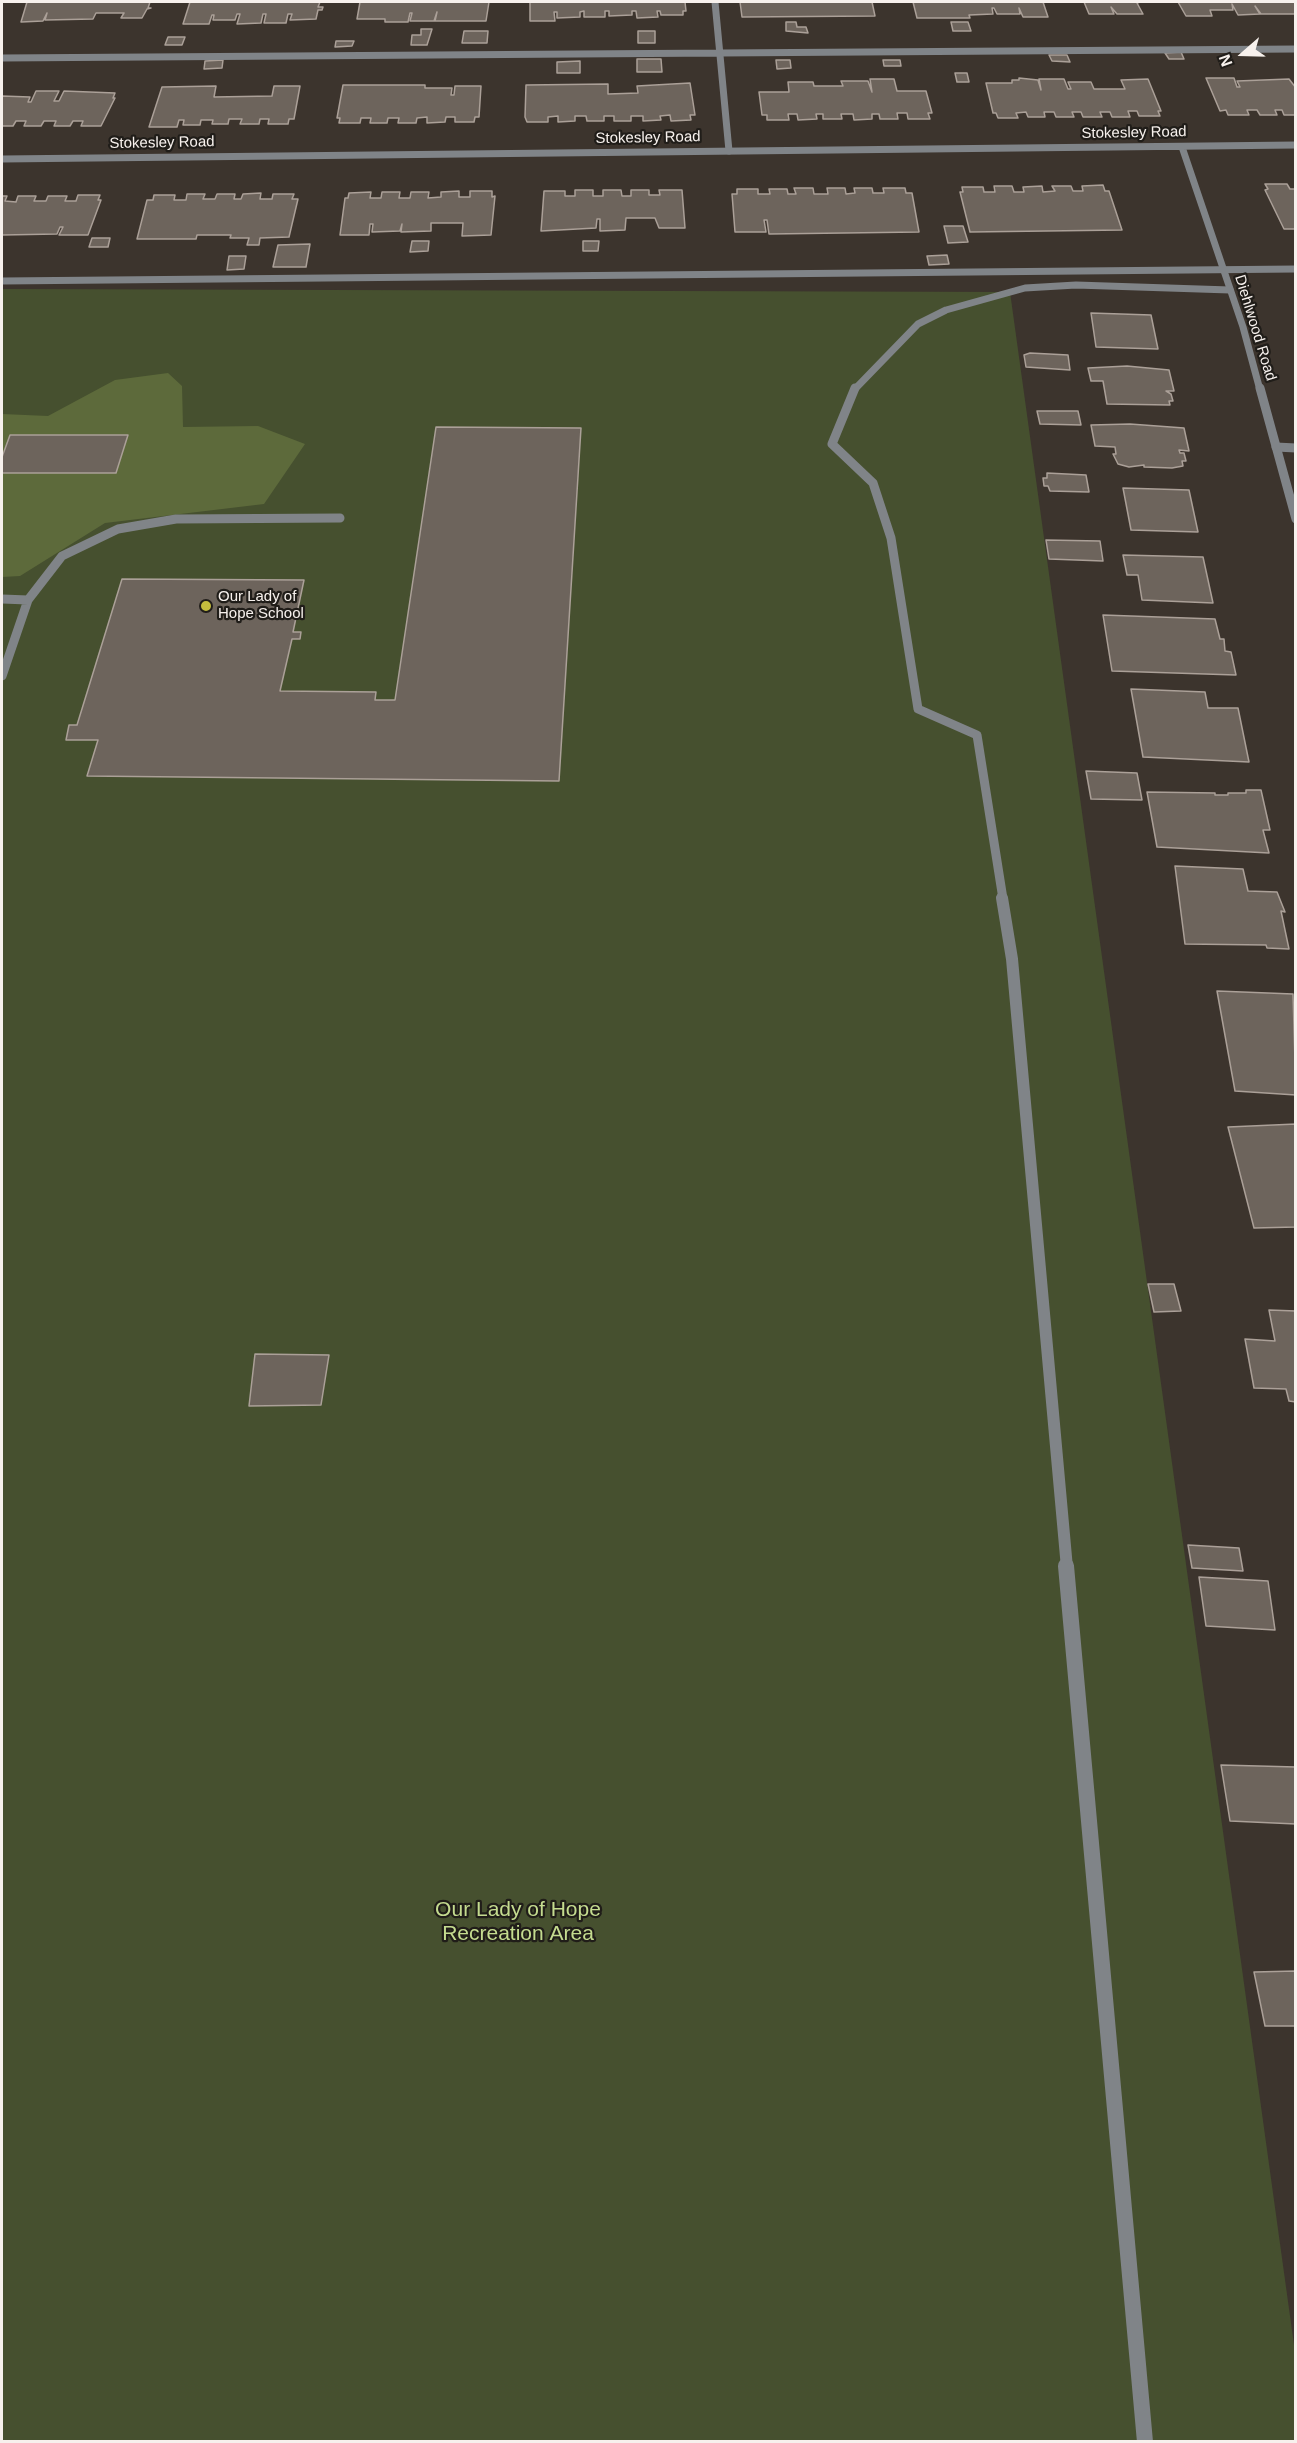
<!DOCTYPE html>
<style>
body{margin:0}
#map{position:relative;width:1297px;height:2443px;overflow:hidden;background:#3c342d;font-family:Arial,sans-serif}
canvas{display:block}
.frame{position:absolute;inset:0;border:3px solid #f7f1ed;pointer-events:none}
.north{position:absolute;left:1213px;top:24px;width:60px;height:60px;-webkit-text-stroke:4px #201d19;paint-order:stroke;rotate:250deg;font-size:16px;font-weight:700;line-height:24px;text-align:center;color:#f7f1ed}
.north::after{content:'';display:block;margin:auto;width:21px;height:27px;background:#f7f1ed;clip-path:polygon(50% 0,100% 100%,50% 72%,0 100%)}
</style>
<div id="map">
<canvas width="1297" height="2443"></canvas>
<div class="frame"></div>
<div class="north">N</div>
</div>
<script>
const ctx = document.querySelector('canvas').getContext('2d');
ctx.lineJoin = 'round';
function fillPath(path, color) { ctx.fillStyle = color; ctx.fill(path, 'evenodd'); }
function trace(path, color, width, dash) { ctx.strokeStyle = color; ctx.lineWidth = width; ctx.lineCap = dash ? 'butt' : 'round'; ctx.setLineDash(dash || []); ctx.stroke(path); }
function drawText(font, color, halo, rows, align = 'center') {
  ctx.font = font + ' Arial,sans-serif'; ctx.lineWidth = 4.5; ctx.setLineDash([]); ctx.textBaseline = 'middle'; ctx.strokeStyle = halo; ctx.fillStyle = color; for (const [text, x, y, turn = 0] of rows) {
    ctx.save(); ctx.translate(x, y); ctx.rotate((+turn || 0) * Math.PI / 180); ctx.textAlign = isNaN(turn) ? turn : align; if (halo) ctx.strokeText(text, 0, 0); ctx.fillText(text, 0, 0); ctx.restore();
  }
}
fillPath(new Path2D(`
 M 2,289 L 1010,292 L 1295,2352 L 1295,2441 L 2,2442 Z`), '#46502f');
fillPath(new Path2D(`
 M 168,373 L 182,386 L 183,427 L 258,426 L 305,444 L 264,504 L 105,523 L 20,576 L 2,577 L 2,414 L 48,416 L 115,380 Z`), '#5d6a3b');
const building = new Path2D(`
 M 27,2 L 150,2 L 148,8 L 151,8 L 147,9 L 142,18 L 121,18 L 124,13 L 96,13 L 93,19 L 45,20 L 47,13 L 43,21 L 21,22 Z
 M 190,2 L 323,2 L 320,2 L 318,7 L 323,7 L 322,10 L 318,10 L 316,19 L 290,20 L 292,14 L 288,14 L 286,23 L 264,23 L 266,14 L 263,14 L 261,23 L 237,24 L 240,14 L 237,14 L 235,20 L 213,20 L 214,15 L 212,15 L 209,24 L 183,24 Z
 M 360,2 L 489,2 L 486,21 L 435,21 L 437,12 L 434,21 L 410,21 L 412,13 L 410,13 L 408,22 L 385,22 L 385,19 L 357,19 Z
 M 530,2 L 685,2 L 686,11 L 683,11 L 683,15 L 661,15 L 660,11 L 657,11 L 658,17 L 637,18 L 636,11 L 632,11 L 632,15 L 609,16 L 609,11 L 605,11 L 605,17 L 584,17 L 584,11 L 580,12 L 580,17 L 557,18 L 557,12 L 554,12 L 555,21 L 530,21 Z
 M 740,2 L 872,2 L 875,16 L 742,17 Z
 M 913,2 L 1043,2 L 1048,17 L 1023,17 L 1019,8 L 1020,14 L 997,14 L 994,8 L 992,8 L 993,14 L 969,15 L 970,18 L 917,18 Z
 M 1084,2 L 1140,2 L 1137,3 L 1143,14 L 1117,14 L 1111,7 L 1114,14 L 1089,14 Z
 M 1178,2 L 1296,2 L 1296,14 L 1261,14 L 1255,6 L 1260,14 L 1238,15 L 1232,4 L 1233,10 L 1210,10 L 1212,16 L 1186,16 Z
 M 786,22 L 796,22 L 797,27 L 806,27 L 808,33 L 786,31 Z
 M 951,22 L 968,22 L 971,31 L 953,31 Z
 M 421,29 L 432,29 L 427,45 L 411,45 L 412,35 L 421,35 Z
 M 464,31 L 488,31 L 487,43 L 462,43 Z
 M 638,31 L 655,31 L 655,43 L 638,43 Z
 M 168,37 L 185,37 L 182,45 L 165,45 Z
 M 336,41 L 354,41 L 352,46 L 335,47 Z
 M 1181,52 L 1184,59 L 1169,59 L 1165,53 Z
 M 1049,55 L 1067,55 L 1070,62 L 1052,61 Z
 M 637,59 L 661,59 L 662,72 L 637,72 Z
 M 223,60 L 222,68 L 204,69 L 205,61 Z
 M 776,60 L 790,60 L 791,68 L 777,69 Z
 M 883,60 L 900,60 L 901,66 L 884,66 Z
 M 580,61 L 580,73 L 557,73 L 557,62 Z
 M 955,73 L 967,73 L 969,82 L 957,82 Z
 M 1019,78 L 1038,80 L 1041,90 L 1039,79 L 1064,79 L 1068,89 L 1071,89 L 1068,82 L 1091,82 L 1094,89 L 1125,89 L 1121,80 L 1148,79 L 1161,111 L 1158,111 L 1160,116 L 1139,116 L 1137,111 L 1128,111 L 1130,117 L 1112,117 L 1110,112 L 1100,112 L 1102,117 L 1083,117 L 1081,112 L 1072,112 L 1074,117 L 1056,117 L 1054,112 L 1044,112 L 1045,117 L 1028,117 L 1026,112 L 1016,113 L 1018,118 L 998,118 L 996,113 L 993,113 L 986,83 L 1012,83 L 1012,80 L 1019,80 Z
 M 1206,78 L 1234,78 L 1237,87 L 1240,87 L 1237,81 L 1289,79 L 1296,88 L 1296,115 L 1284,115 L 1282,110 L 1275,110 L 1277,115 L 1260,115 L 1257,110 L 1247,110 L 1249,115 L 1228,115 L 1226,110 L 1220,111 Z
 M 870,79 L 894,79 L 897,91 L 926,91 L 932,113 L 928,113 L 930,119 L 908,119 L 907,113 L 897,113 L 898,119 L 880,119 L 879,114 L 872,114 L 872,119 L 854,120 L 853,114 L 841,114 L 842,119 L 823,119 L 823,114 L 816,114 L 817,119 L 798,120 L 797,114 L 788,114 L 789,120 L 767,120 L 767,115 L 762,115 L 759,92 L 789,92 L 788,82 L 813,82 L 814,86 L 843,86 L 841,81 L 868,81 L 872,92 Z
 M 690,83 L 695,115 L 690,115 L 691,120 L 671,121 L 670,115 L 660,116 L 661,120 L 643,121 L 643,116 L 631,116 L 631,121 L 614,121 L 614,116 L 604,116 L 604,121 L 587,121 L 586,116 L 575,116 L 575,121 L 558,122 L 558,116 L 548,117 L 548,122 L 527,122 L 525,117 L 526,85 L 608,84 L 608,94 L 638,93 L 637,86 Z
 M 343,85 L 425,85 L 425,88 L 452,88 L 451,95 L 454,95 L 455,86 L 481,86 L 479,117 L 475,117 L 474,122 L 455,122 L 455,117 L 446,117 L 445,122 L 427,123 L 427,117 L 417,118 L 416,123 L 398,123 L 399,118 L 388,118 L 387,123 L 370,123 L 371,118 L 361,118 L 360,123 L 339,123 L 340,118 L 337,118 Z
 M 216,86 L 214,97 L 272,96 L 274,86 L 300,86 L 294,119 L 289,119 L 288,124 L 268,124 L 269,119 L 260,119 L 259,124 L 240,124 L 242,119 L 229,119 L 228,124 L 212,124 L 213,120 L 201,120 L 200,125 L 183,125 L 184,120 L 179,120 L 177,127 L 149,127 L 162,87 Z
 M 36,91 L 59,91 L 54,101 L 59,101 L 64,91 L 115,93 L 113,98 L 115,98 L 101,126 L 81,126 L 83,121 L 73,121 L 70,126 L 54,126 L 56,121 L 44,121 L 41,126 L 24,126 L 26,121 L 16,121 L 13,126 L 2,126 L 2,96 L 30,97 L 28,102 L 31,102 Z
 M 1265,184 L 1287,184 L 1290,189 L 1296,189 L 1296,229 L 1284,229 L 1265,190 L 1268,189 Z
 M 1103,185 L 1105,191 L 1109,191 L 1122,230 L 970,232 L 960,192 L 963,192 L 962,187 L 983,187 L 984,192 L 995,192 L 994,186 L 1012,186 L 1014,192 L 1024,192 L 1023,187 L 1042,186 L 1043,192 L 1055,191 L 1052,186 L 1071,186 L 1073,191 L 1083,191 L 1082,186 Z
 M 794,188 L 813,188 L 814,194 L 828,194 L 827,188 L 845,188 L 846,194 L 855,193 L 854,188 L 872,188 L 873,193 L 884,193 L 883,188 L 905,188 L 906,193 L 912,193 L 919,232 L 769,234 L 767,220 L 764,220 L 766,232 L 735,232 L 732,194 L 737,194 L 737,189 L 758,189 L 758,194 L 770,194 L 769,189 L 787,189 L 788,194 L 796,194 Z
 M 575,190 L 593,190 L 593,196 L 603,196 L 603,190 L 621,190 L 622,196 L 631,196 L 631,190 L 649,190 L 649,195 L 660,195 L 659,190 L 682,190 L 685,228 L 659,228 L 655,218 L 626,218 L 625,230 L 600,231 L 600,219 L 597,219 L 596,228 L 541,231 L 544,191 L 565,191 L 565,196 L 575,196 Z
 M 459,191 L 459,197 L 470,197 L 470,191 L 492,191 L 492,197 L 495,196 L 491,235 L 462,236 L 463,223 L 431,223 L 431,231 L 401,232 L 402,224 L 400,231 L 372,232 L 373,224 L 370,224 L 369,235 L 340,235 L 345,198 L 348,198 L 349,193 L 371,192 L 370,198 L 381,198 L 382,192 L 400,192 L 399,198 L 410,198 L 411,192 L 429,192 L 428,198 L 441,197 L 441,192 Z
 M 261,193 L 260,199 L 272,199 L 273,194 L 294,194 L 292,199 L 298,199 L 289,237 L 260,238 L 259,245 L 247,245 L 249,238 L 230,238 L 231,235 L 197,235 L 196,239 L 137,239 L 147,200 L 153,200 L 154,195 L 175,195 L 174,200 L 186,200 L 187,194 L 205,194 L 203,199 L 215,199 L 217,194 L 235,194 L 234,199 L 241,199 L 243,194 Z
 M 78,195 L 100,195 L 98,200 L 101,200 L 88,235 L 59,235 L 63,227 L 60,227 L 57,234 L 2,235 L 2,196 L 7,196 L 5,201 L 16,202 L 18,196 L 36,196 L 34,201 L 46,201 L 48,196 L 67,196 L 65,201 L 76,201 Z
 M 944,226 L 963,226 L 968,242 L 948,243 Z
 M 92,238 L 110,238 L 108,247 L 89,247 Z
 M 412,241 L 429,241 L 428,251 L 410,252 Z
 M 583,241 L 599,241 L 598,251 L 583,251 Z
 M 310,244 L 306,267 L 273,267 L 278,245 Z
 M 947,255 L 949,264 L 929,265 L 927,256 Z
 M 229,256 L 246,256 L 244,269 L 227,270 Z
 M 1091,313 L 1151,315 L 1158,349 L 1096,347 Z
 M 1030,353 L 1068,355 L 1070,370 L 1026,367 L 1024,355 Z
 M 1127,366 L 1169,370 L 1174,391 L 1166,391 L 1171,394 L 1173,401 L 1169,401 L 1170,405 L 1107,404 L 1103,381 L 1091,381 L 1088,368 Z
 M 1037,411 L 1078,411 L 1081,425 L 1040,424 Z
 M 1130,424 L 1184,428 L 1189,451 L 1179,450 L 1180,453 L 1184,453 L 1186,461 L 1182,461 L 1183,466 L 1172,468 L 1144,467 L 1144,465 L 1129,467 L 1118,464 L 1113,454 L 1116,454 L 1115,447 L 1095,446 L 1091,425 Z
 M 436,427 L 581,428 L 559,781 L 87,776 L 98,740 L 66,740 L 69,725 L 77,725 L 122,579 L 304,580 L 293,632 L 301,632 L 300,639 L 292,639 L 280,691 L 376,692 L 375,700 L 395,700 Z
 M 10,435 L 128,435 L 116,473 L 2,473 L 2,457 Z
 M 1047,473 L 1086,475 L 1089,492 L 1050,491 L 1048,486 L 1044,486 L 1043,478 L 1047,478 Z
 M 1123,488 L 1189,490 L 1198,532 L 1131,530 Z
 M 1046,540 L 1100,541 L 1103,561 L 1049,559 Z
 M 1123,555 L 1203,557 L 1213,603 L 1142,600 L 1138,575 L 1127,575 Z
 M 1103,615 L 1215,619 L 1220,639 L 1224,639 L 1225,651 L 1231,652 L 1236,675 L 1112,671 Z
 M 1131,689 L 1205,692 L 1208,708 L 1238,708 L 1249,762 L 1143,757 Z
 M 1086,771 L 1137,773 L 1142,800 L 1091,799 Z
 M 1246,790 L 1261,790 L 1270,830 L 1263,830 L 1269,853 L 1157,847 L 1147,792 L 1215,793 L 1215,795 L 1228,795 L 1228,793 L 1246,793 Z
 M 1175,866 L 1243,869 L 1248,891 L 1277,892 L 1285,912 L 1281,911 L 1289,949 L 1267,948 L 1266,945 L 1185,944 Z
 M 1217,991 L 1293,994 L 1296,1095 L 1235,1091 Z
 M 1296,1124 L 1296,1227 L 1254,1228 L 1228,1127 Z
 M 1148,1284 L 1174,1284 L 1181,1311 L 1154,1312 Z
 M 1269,1310 L 1296,1311 L 1296,1402 L 1289,1401 L 1286,1389 L 1254,1388 L 1245,1339 L 1275,1341 Z
 M 255,1354 L 329,1355 L 321,1405 L 249,1406 Z
 M 1188,1545 L 1239,1548 L 1243,1571 L 1192,1568 Z
 M 1199,1577 L 1268,1581 L 1275,1630 L 1206,1626 Z
 M 1221,1765 L 1296,1767 L 1296,1824 L 1230,1821 Z
 M 1296,1971 L 1296,2026 L 1265,2026 L 1254,1972 Z`);
fillPath(building, '#6d645c');
trace(building, '#aba098', 1.5);
trace(new Path2D(`
 M 715,2 L 729,151
 M 2,58 L 1296,49
 M 2,281 L 1296,269
 M 854,390 L 918,324 L 946,310 L 1025,288 L 1076,285 L 1230,290`), '#808488', 7);
trace(new Path2D(`
 M 855,388 L 832,444 L 873,483 L 891,538 L 918,709 L 977,735 L 1003,899
 M 1276,447 L 1296,448
 M 2,599 L 28,600 L 2,676
 M 28,600 L 62,556 L 118,529 L 176,519 L 340,518`), '#808488', 9);
trace(new Path2D(`
 M 1002,898 L 1012,959 L 1067,1568`), '#808488', 12);
trace(new Path2D(`
 M 1066,1566 L 1145,2442`), '#808488', 16);
trace(new Path2D(`
 M 1182,147 L 1243,327 L 1260,390
 M 2,159 L 1296,145`), '#808488', 7);
trace(new Path2D(`
 M 1260,388 L 1296,519`), '#808488', 9);
for (const [x, y, r, color] of [
 [206,606,6,"#c4bc3d"]
]) { const dot = new Path2D(); dot.arc(x, y, r, 0, 2 * Math.PI); ctx.fillStyle = color; ctx.fill(dot); trace(dot, '#201d19', 2); }
drawText('15px', '#f7f1ed', '#201d19', [
 ["Stokesley Road",1134,133,-1],
 ["Stokesley Road",648,138,-1],
 ["Stokesley Road",162,143,-1],
 ["Diehlwood Road",1255,328,73]
]);
drawText('15px', '#f7f1ed', '#201d19', [
 ["Our Lady of",218,597],
 ["Hope School",218,614]
], 'left');
drawText('21px', '#c4db8f', '#201d19', [
 ["Our Lady of Hope",518,1910],
 ["Recreation Area",518,1934]
]);
</script>
